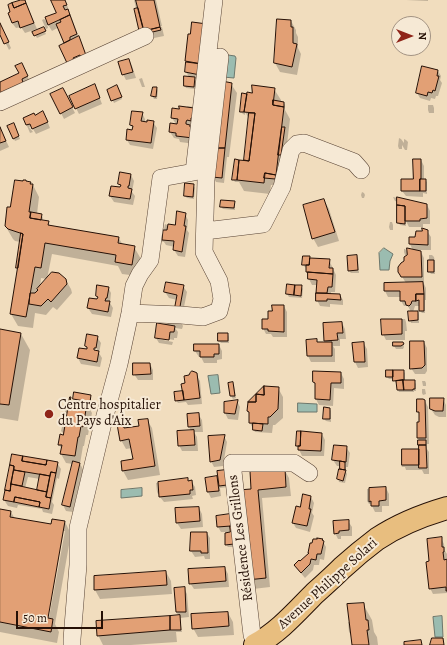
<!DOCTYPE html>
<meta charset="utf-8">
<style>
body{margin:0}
#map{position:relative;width:447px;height:645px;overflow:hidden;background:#f1ddbe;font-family:Alegreya,serif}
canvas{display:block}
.north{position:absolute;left:391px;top:16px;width:40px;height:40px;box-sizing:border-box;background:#f6e9d5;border:1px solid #a29282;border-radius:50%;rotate:90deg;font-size:11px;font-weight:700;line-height:16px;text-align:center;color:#251006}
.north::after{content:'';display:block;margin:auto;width:14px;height:18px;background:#8f2418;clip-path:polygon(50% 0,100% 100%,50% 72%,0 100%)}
.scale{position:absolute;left:16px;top:611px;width:87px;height:18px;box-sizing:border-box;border:2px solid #251006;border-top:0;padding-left:5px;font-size:12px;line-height:14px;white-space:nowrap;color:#251006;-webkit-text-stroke:3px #f6e9d5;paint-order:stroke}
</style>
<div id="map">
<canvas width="447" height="645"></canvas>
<div class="north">N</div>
<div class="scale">50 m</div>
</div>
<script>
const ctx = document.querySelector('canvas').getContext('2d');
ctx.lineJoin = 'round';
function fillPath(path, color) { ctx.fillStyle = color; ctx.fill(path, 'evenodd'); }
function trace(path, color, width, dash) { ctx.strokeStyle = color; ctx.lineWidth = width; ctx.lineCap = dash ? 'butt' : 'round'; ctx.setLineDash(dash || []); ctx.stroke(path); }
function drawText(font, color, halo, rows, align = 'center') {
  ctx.font = font + ' Alegreya,serif'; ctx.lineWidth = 4; ctx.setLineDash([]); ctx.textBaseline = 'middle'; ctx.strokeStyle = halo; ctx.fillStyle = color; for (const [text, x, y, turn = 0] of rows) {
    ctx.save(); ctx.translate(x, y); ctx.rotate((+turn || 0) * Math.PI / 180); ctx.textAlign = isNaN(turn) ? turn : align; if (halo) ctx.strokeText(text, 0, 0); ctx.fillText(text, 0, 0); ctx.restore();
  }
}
const water = new Path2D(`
 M 228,55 L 235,56 L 236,58 L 234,78 L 223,77 Z
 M 384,248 L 393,254 L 390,261 L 389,270 L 380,270 L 379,253 Z
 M 218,375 L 220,393 L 211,394 L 208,376 Z
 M 298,403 L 317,404 L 317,412 L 298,412 Z
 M 142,488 L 142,496 L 121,498 L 121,490 Z
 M 442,616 L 443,637 L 435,637 L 433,617 Z`);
fillPath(water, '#9bbcb0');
trace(water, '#6c776c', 1);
fillPath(new Path2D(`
 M 23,0 L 24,0 L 29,10 L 37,29 L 25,33 L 21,27 L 16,28 L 12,23 Z
 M 52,0 L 65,0 L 69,10 L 68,11 L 71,16 L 89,64 L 75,64 L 59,27 L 52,31 L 47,23 L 48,28 L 46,29 L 42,20 L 44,19 L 47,22 L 57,14 Z
 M 134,0 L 156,0 L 162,26 L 146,29 L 146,31 L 162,27 L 164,36 L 144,40 Z
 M 406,0 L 428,0 L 428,1 Z
 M 291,21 L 296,30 L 296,33 L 298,37 L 298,48 L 301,54 L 297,75 L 280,72 L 275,63 Z
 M 0,24 L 11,48 L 9,50 L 0,32 Z
 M 43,29 L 46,34 L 37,38 L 34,33 Z
 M 189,35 L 191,35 L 203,80 L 195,79 L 196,81 L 195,89 L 186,88 L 185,86 L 189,77 L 186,72 L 187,64 L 186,61 Z
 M 129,60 L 132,66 L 136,78 L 126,80 L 123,74 Z
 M 25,70 L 30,82 L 0,83 L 20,74 Z
 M 438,71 L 441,76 L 440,80 L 442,83 L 438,96 L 436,96 L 435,99 L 431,98 L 430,101 L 420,98 L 417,93 Z
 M 142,78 L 145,87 L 142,87 L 139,79 Z
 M 231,84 L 237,93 L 229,157 L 227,157 L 224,183 L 216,182 L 213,177 Z
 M 157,88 L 158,91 L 157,99 L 154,99 L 152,96 Z
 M 118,89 L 122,99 L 114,103 L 108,90 Z
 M 274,89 L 281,100 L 281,102 L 284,103 L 285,105 L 285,110 L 290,119 L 282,186 L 271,185 L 270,194 L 244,191 L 239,182 L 235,182 L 233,179 L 246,162 L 245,160 L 250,120 L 245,112 L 245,115 L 243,114 L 241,112 L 253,94 Z
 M 97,91 L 102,104 L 79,114 L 76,108 Z
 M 66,95 L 75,113 L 64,119 L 61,113 Z
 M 428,105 L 433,105 L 434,108 L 434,113 L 429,113 L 428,110 Z
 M 187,106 L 194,107 L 195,144 L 180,142 L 179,139 L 174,138 L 170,132 L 171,124 L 176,124 L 172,118 L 180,110 L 188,108 Z
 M 142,113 L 145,119 L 145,123 L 153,122 L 157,128 L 153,149 L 130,145 L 127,140 L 133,131 L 133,129 L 131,125 Z
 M 35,116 L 46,118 L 50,128 L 36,134 L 31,126 L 29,127 L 33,132 L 30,133 L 24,119 Z
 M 8,127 L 15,127 L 20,139 L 15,141 Z
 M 0,128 L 9,147 L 0,151 Z
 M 399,138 L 401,139 L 404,143 L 404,139 L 406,140 L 408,142 L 407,150 L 405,150 L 402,145 L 402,149 L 399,149 L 398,146 Z
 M 421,160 L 424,166 L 424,180 L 425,180 L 427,182 L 427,194 L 423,193 L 423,197 L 406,196 L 402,191 L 414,180 Z
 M 131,175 L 134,181 L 132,192 L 135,196 L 133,205 L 114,202 L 110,196 L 122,188 L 119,184 Z
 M 30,183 L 31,185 L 33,185 L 39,197 L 37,214 L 41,215 L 43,218 L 42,221 L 48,222 L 50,226 L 118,237 L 123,245 L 134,247 L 141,259 L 138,276 L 122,274 L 118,266 L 52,254 L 47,279 L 65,279 L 71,289 L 72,293 L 57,310 L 53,307 L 46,315 L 35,313 L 33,328 L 18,326 L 11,314 L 18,270 L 17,268 L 21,242 L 15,241 L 13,239 L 6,227 L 11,208 ZM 41,278 L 47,279 L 40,287 Z
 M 193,185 L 195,188 L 194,199 L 187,198 L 185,196 Z
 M 362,192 L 364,193 L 365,195 L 364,198 L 362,198 L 361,195 Z
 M 393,197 L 427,205 L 430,211 L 430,224 L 423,224 L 423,227 L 409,227 L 406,221 L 406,226 L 400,225 L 398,222 L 398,202 L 395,201 Z
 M 324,200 L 329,209 L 339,241 L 318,247 L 313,238 Z
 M 234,202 L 235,204 L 235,210 L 223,209 L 221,207 Z
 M 185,214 L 188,220 L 187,230 L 189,233 L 185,257 L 178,256 L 174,250 L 175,247 L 166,245 L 164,242 L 160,241 L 160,230 L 165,231 L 164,229 L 165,224 L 169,226 L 175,226 Z
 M 390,222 L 392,222 L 393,225 L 393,230 L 390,230 L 389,227 Z
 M 427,231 L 431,237 L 431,250 L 415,250 L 421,252 L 424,258 L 424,282 L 423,282 L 426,288 L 426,300 L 425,300 L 425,313 L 422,313 L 420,311 L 420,306 L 415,306 L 413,312 L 418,312 L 419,315 L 419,323 L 411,323 L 410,320 L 411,312 L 408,306 L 404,306 L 401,301 L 401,297 L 388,297 L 385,291 L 406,283 L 399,272 L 405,261 L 410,255 L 405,255 L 404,252 L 404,249 L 405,249 L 408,253 L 413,251 L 410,244 L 410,238 L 416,238 Z
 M 429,255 L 432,255 L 434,257 L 435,262 L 435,274 L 431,274 L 429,271 Z
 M 357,256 L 358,259 L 359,273 L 351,273 L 349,271 Z
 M 309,257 L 310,259 L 329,260 L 336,275 L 335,292 L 331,292 L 331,294 L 340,295 L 343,300 L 343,305 L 330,304 L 330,307 L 320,306 L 317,300 L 318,285 L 312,285 L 309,279 L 309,276 L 307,272 L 307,268 L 305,267 L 303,265 Z
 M 288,285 L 301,286 L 303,289 L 302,298 L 289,297 L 287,294 Z
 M 183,286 L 187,292 L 182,317 L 177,300 L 169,298 L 165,292 Z
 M 108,287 L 111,293 L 110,303 L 113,308 L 111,317 L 92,314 L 88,308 L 98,300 L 97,296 Z
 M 284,306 L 287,312 L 287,337 L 273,337 L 271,334 L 266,334 L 263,328 L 273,312 Z
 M 405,319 L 406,322 L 407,331 L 405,331 L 405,340 L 386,340 L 383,334 L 382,320 Z
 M 168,320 L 182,324 L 183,326 L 182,329 L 175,328 L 178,332 L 177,338 L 174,338 L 174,340 L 158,337 L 158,339 L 173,342 L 172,345 L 159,343 L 156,338 L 167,326 Z
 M 342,323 L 345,329 L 346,339 L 340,339 L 340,346 L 333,346 L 335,349 L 335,362 L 311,362 L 308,356 L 316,340 L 318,343 L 326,343 L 325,341 Z
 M 0,330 L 21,334 L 30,350 L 18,421 L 0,418 Z
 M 228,334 L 229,337 L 229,343 L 221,343 L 219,341 Z
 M 97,337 L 101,343 L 99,353 L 102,358 L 100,367 L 81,364 L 78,358 L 79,349 L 88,350 L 86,346 ZM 93,343 L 98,351 L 95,351 L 91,344 Z
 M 424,342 L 427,348 L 427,371 L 425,374 L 415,374 L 411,368 Z
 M 403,343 L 404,347 L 403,349 L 396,349 L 394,346 Z
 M 354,344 L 364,344 L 367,349 L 368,367 L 358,368 L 355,362 Z
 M 219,345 L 222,351 L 222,359 L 217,360 L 217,363 L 204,363 L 201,357 L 199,357 L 195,351 Z
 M 150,364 L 153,370 L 153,380 L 138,380 L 134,374 Z
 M 403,371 L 405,373 L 405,381 L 414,381 L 416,384 L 416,391 L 414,391 L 414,392 L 399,392 L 398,390 L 397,383 L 396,383 L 394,379 L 389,379 L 387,377 Z
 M 195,373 L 200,381 L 202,404 L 188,405 L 186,402 L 178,403 L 176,400 L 183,392 L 190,376 Z
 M 341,373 L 344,379 L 344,389 L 334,388 L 333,406 L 319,405 L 316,399 L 316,386 L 314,382 Z
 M 422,381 L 425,381 L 426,383 L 426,386 L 423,386 Z
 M 229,383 L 232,383 L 234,385 L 236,398 L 233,399 L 231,396 Z
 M 278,388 L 283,397 L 283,418 L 275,425 L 273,425 L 272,433 L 255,432 L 250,423 L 250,415 L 248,411 Z
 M 422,389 L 425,389 L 426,394 L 423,395 L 422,393 Z
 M 90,396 L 91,399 L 91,404 L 86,403 L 92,413 L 88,435 L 86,435 L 84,446 L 83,446 L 80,464 L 83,469 L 73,512 L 66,511 L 63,505 L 73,464 L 66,463 L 61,454 L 62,449 L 59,445 L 64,436 L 65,434 L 63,433 L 61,431 L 62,427 L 64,427 L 65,429 L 68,416 L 66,415 L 65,413 L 65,409 L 69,409 L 77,403 L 75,399 Z
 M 443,399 L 446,405 L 446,417 L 439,417 L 435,415 L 431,409 Z
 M 237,401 L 240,407 L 238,420 L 228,419 L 225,413 L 225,403 Z
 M 425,401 L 428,407 L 429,444 L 427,444 L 427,449 L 429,452 L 429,474 L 424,474 L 422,470 L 406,470 L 405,467 L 402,467 L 401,465 L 401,450 L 420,450 L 419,440 L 418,438 L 418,424 L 421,424 L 420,417 L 418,412 Z
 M 330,409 L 331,411 L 331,422 L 326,421 L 324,419 Z
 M 198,414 L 202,420 L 203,432 L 194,432 L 197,437 L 198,451 L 182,451 L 179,445 L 191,431 L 189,427 Z
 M 147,420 L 152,428 L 160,475 L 128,480 L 123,471 L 122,462 L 134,460 L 132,448 L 126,449 L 121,440 L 123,424 L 126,429 L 140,427 Z
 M 322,434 L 325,440 L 324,456 L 302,456 L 297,445 Z
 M 224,436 L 227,442 L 223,466 L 214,467 L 211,461 Z
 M 346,447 L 350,453 L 348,467 L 346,467 L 346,472 L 347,474 L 345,483 L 339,482 L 338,479 L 341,466 L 337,466 L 333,460 Z
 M 13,455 L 57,463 L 61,469 L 59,479 L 57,478 L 52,502 L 54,505 L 52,514 L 43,512 L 42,509 L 18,505 L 17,508 L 8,506 L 4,500 ZM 28,477 L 40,479 L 38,491 L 25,488 Z
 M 284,469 L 289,478 L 291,496 L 262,498 L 270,587 L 253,589 L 252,490 Z
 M 218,472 L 228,487 L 220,488 L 221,496 L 211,498 L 208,492 L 216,477 L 219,482 Z
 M 187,479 L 189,482 L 191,481 L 195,487 L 196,495 L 192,496 L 193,499 L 164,502 L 160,497 L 160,494 L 158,494 L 157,492 L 156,483 Z
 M 386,488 L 389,494 L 389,506 L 382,506 L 382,512 L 375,512 L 371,504 L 369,504 L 367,501 L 367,489 Z
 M 311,497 L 314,503 L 312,513 L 314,516 L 310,532 L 296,528 L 293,523 Z
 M 199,508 L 202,514 L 203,527 L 181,529 L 177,523 Z
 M 0,510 L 11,512 L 15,519 L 52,525 L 65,522 L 71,534 L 55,624 L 59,632 L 57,643 L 0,632 ZM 63,531 L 65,531 L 48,623 L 46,623 Z
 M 230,516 L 235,547 L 228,547 L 226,545 L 226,532 L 221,532 L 218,527 Z
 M 348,521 L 352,527 L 352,536 L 341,536 L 341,539 L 338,539 L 335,533 Z
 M 207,533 L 210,538 L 210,559 L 205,559 L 204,556 L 195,557 L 191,551 Z
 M 441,538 L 444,544 L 445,551 L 447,554 L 447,558 L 446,558 L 446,561 L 447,560 L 447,593 L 433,594 L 430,588 L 430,562 Z
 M 322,540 L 326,547 L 324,560 L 320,559 L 319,565 L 314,565 L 313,570 L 305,578 L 299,571 L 295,566 L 300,563 Z
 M 225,568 L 228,574 L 229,587 L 194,589 L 190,583 Z
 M 166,572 L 171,581 L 172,594 L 100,599 L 95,590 L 95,577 Z
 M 184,588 L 187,594 L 189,617 L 180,618 L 182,632 L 176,632 L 177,642 L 131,645 L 103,645 L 98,635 L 179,616 L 176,612 Z
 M 363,604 L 372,620 L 374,632 L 377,637 L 378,645 L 353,645 L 352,637 L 349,632 L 348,622 L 350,622 Z
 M 228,613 L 233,622 L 234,635 L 198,637 L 193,628 Z`), '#0003');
const building = new Path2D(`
 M 21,0 L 25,0 L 26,3 L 14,8 L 12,3 Z
 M 51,0 L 65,0 L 67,5 L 63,6 L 65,10 L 68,9 L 70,15 L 48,25 L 45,17 L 56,13 Z
 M 136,0 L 154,0 L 160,27 L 144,31 Z
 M 12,3 L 14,8 L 26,3 L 34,23 L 20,28 L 18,21 L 12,23 L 8,13 L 10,12 L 8,5 Z
 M 138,8 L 144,31 L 160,27 L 161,30 L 140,35 L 134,9 Z
 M 70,15 L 77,34 L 70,37 L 70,40 L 64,43 L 56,24 L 61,22 L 60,20 Z
 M 277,19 L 291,20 L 291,27 L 293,27 L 293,43 L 297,44 L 292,67 L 274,63 Z
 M 192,22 L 207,24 L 202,64 L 185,61 L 188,34 L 190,34 Z
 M 0,23 L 9,42 L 4,44 L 0,35 Z
 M 44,27 L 46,31 L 34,36 L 32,32 Z
 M 79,36 L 87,58 L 82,61 L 80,55 L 73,58 L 74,60 L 67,63 L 59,46 Z
 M 129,59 L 133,72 L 122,75 L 118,62 Z
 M 186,62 L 202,64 L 200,75 L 185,72 Z
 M 22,63 L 28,76 L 22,79 L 23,83 L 0,93 L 0,82 L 19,73 L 15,66 Z
 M 422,66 L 438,70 L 437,76 L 439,76 L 435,91 L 433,90 L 432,93 L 428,92 L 427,96 L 416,93 Z
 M 184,76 L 195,77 L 194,87 L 184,86 Z
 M 222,81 L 232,83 L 225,148 L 215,148 Z
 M 95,84 L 100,98 L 75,109 L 69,96 Z
 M 117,85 L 122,97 L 111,101 L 107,90 Z
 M 252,85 L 275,88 L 273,105 L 284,107 L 276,175 L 265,173 L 264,183 L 237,180 L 239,160 L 249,161 L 255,113 L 244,112 L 247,92 L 252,93 Z
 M 153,87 L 157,87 L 156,97 L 151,96 Z
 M 63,88 L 73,107 L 60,114 L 50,94 Z
 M 242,93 L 247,94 L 244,112 L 240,112 Z
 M 273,100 L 284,102 L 284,107 L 273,105 Z
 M 179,106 L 194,108 L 195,118 L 191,118 L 191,121 L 187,120 L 186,122 L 186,124 L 190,125 L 190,127 L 194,128 L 193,138 L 176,136 L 176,133 L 169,132 L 170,123 L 177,124 L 178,119 L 171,118 L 172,108 L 179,109 Z
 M 43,111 L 48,122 L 32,129 L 30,124 L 26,125 L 23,118 L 34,113 L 35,115 Z
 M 132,111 L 143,112 L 141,121 L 147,122 L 147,120 L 154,121 L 151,143 L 126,140 L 127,129 L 132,130 L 133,126 L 130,125 Z
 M 249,113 L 255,113 L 249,161 L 244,160 Z
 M 14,123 L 19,136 L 13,139 L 7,126 Z
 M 0,127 L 6,141 L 0,143 Z
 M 282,127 L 285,127 L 281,155 L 278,155 Z
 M 215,148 L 225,148 L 222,178 L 212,177 Z
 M 235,159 L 239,160 L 237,180 L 232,180 Z
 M 413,159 L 421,159 L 421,179 L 420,179 L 420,191 L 401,191 L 401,179 L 413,179 Z
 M 120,172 L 131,174 L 129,186 L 128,186 L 128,188 L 132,189 L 130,199 L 109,196 L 111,186 L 120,187 L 121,185 L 118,184 Z
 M 265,173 L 276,175 L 275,179 L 264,178 Z
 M 420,179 L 426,179 L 426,191 L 420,191 Z
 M 15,180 L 23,181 L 23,180 L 26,180 L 26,181 L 31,182 L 30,184 L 33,184 L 29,212 L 31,212 L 30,218 L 49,221 L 48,225 L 119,237 L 118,243 L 135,246 L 132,265 L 115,262 L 116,255 L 45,243 L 41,268 L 35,267 L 26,317 L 10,314 L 23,234 L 8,229 L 5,226 L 7,207 L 10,207 Z
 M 185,183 L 194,184 L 193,197 L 184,196 Z
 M 397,197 L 427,204 L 427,218 L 420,219 L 420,221 L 405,221 L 405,206 L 397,205 Z
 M 324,199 L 335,232 L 312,239 L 303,205 Z
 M 221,200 L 235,201 L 234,208 L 220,207 Z
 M 397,205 L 405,206 L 405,224 L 397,223 Z
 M 177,211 L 186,213 L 184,226 L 186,226 L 182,252 L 173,250 L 174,241 L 162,240 L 163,230 L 167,230 L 168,224 L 175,225 Z
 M 31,212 L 42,214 L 41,220 L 30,218 Z
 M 422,228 L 428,230 L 428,245 L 409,244 L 409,237 L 415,237 L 416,231 L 422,231 Z
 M 21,233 L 23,234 L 18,268 L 16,268 Z
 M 407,248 L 421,251 L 422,277 L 401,277 L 400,275 L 398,272 L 398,267 L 401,263 L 404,261 L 404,257 L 407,255 Z
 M 357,255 L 358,270 L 348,271 L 347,256 Z
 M 303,256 L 310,256 L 309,265 L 302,265 Z
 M 310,258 L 330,259 L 329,268 L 333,268 L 333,274 L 306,272 L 306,265 L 309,265 Z
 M 428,260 L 434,260 L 434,272 L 428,272 Z
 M 52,272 L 59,273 L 66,279 L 67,284 L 51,302 L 48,299 L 41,306 L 29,304 L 30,293 L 35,293 L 38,290 L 37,289 Z
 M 308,272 L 333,274 L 332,287 L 328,287 L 327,293 L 316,293 L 317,280 L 308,279 Z
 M 166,282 L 184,285 L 179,312 L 174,311 L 177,295 L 164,292 Z
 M 423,282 L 424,294 L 416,294 L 416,301 L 412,301 L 411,304 L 409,306 L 406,305 L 405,301 L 400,301 L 400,291 L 384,291 L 384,283 Z
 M 287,284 L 295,285 L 294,295 L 286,294 Z
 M 97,285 L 109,287 L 107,298 L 106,298 L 105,301 L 110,301 L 108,312 L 87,308 L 89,298 L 97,299 L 98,297 L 96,296 Z
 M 295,285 L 302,285 L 301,296 L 294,295 Z
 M 316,293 L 340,294 L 341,300 L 327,299 L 327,301 L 316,301 Z
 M 416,294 L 424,294 L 424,311 L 419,311 L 419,300 L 416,301 Z
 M 272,305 L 284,305 L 284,332 L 268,331 L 268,329 L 262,329 L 262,319 L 268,319 L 268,311 L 272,311 Z
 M 408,311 L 418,311 L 418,320 L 409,321 Z
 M 381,319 L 402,319 L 402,334 L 382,335 Z
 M 342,322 L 343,333 L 337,333 L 338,340 L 324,341 L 323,323 Z
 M 157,323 L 175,326 L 174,332 L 170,332 L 169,340 L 155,338 Z
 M 0,329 L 21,333 L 9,405 L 0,404 Z
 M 218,333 L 228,333 L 228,341 L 218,341 Z
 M 87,334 L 98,336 L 96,348 L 94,348 L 94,350 L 99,351 L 97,362 L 77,358 L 79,348 L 87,349 L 87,347 L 85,346 Z
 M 317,339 L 317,342 L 332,342 L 332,356 L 307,356 L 306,340 Z
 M 410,341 L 424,341 L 425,365 L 422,368 L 410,369 Z
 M 364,342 L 365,362 L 354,362 L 352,343 Z
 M 393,342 L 403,342 L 404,344 L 401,346 L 393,346 Z
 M 194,344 L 219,344 L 219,354 L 214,354 L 214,357 L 200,357 L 200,351 L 194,351 Z
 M 133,363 L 150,363 L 151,374 L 133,375 Z
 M 386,370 L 393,370 L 393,377 L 386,377 Z
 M 393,370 L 404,370 L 404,380 L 393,381 Z
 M 192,371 L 195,372 L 197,373 L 200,398 L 184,400 L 181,384 L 185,383 L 184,376 L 189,375 L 190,373 Z
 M 313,371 L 341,372 L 341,383 L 331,383 L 330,400 L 315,399 L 315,383 L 313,382 Z
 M 403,380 L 404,390 L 397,390 L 396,381 Z
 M 403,380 L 415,380 L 415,389 L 413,389 L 413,390 L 404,390 Z
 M 233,382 L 235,396 L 230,396 L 228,383 Z
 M 264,386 L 279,387 L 278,409 L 270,417 L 268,417 L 268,424 L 249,423 L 249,412 L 247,411 L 248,402 L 256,402 L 256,394 L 264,395 Z
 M 264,386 L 264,395 L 256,394 L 256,402 L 248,402 Z
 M 183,391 L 184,400 L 175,401 L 174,392 Z
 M 74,392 L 91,395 L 90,402 L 73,399 Z
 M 70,397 L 71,397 L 70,401 L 87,404 L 83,427 L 81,426 L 79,437 L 78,437 L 75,456 L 60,454 L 62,445 L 58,445 L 60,434 L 63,435 Z
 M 430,398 L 444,398 L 443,411 L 435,411 L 430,409 Z
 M 417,399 L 423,399 L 425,400 L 426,438 L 417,438 L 417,422 L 419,422 L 419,412 L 417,412 Z
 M 238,400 L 235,414 L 224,413 L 224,402 Z
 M 324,407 L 330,408 L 330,419 L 323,419 Z
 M 199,413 L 200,426 L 188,427 L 187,414 Z
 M 148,419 L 155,466 L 122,471 L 121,461 L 133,459 L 129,439 L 120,441 L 117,424 L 123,423 L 124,428 L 139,426 L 138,420 Z
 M 253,423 L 263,424 L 262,431 L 253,430 Z
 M 194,430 L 195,445 L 178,446 L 177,431 Z
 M 297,431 L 301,431 L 300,446 L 296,446 Z
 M 301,431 L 322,433 L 321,451 L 298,450 L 298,446 L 300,446 Z
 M 225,435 L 220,460 L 210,462 L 208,436 Z
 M 418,440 L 426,440 L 426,445 L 418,445 Z
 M 334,445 L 347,446 L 346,462 L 332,460 Z
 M 419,445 L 426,445 L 427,468 L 419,468 Z
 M 402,449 L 419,449 L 419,465 L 402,465 Z
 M 12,454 L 23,456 L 22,461 L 46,465 L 47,460 L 58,462 L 56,473 L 51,472 L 50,476 L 14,470 L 14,466 L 10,465 Z
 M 23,456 L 47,460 L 46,465 L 22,461 Z
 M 73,461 L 80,463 L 70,507 L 62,505 Z
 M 340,461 L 345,462 L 345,470 L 340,469 Z
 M 10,465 L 14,466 L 10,491 L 5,490 Z
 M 285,468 L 286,487 L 258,490 L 266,578 L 247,580 L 238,490 L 251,489 L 250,471 Z
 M 339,469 L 346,470 L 343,481 L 337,479 Z
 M 14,470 L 25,472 L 22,486 L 11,484 Z
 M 226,470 L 227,485 L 219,486 L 217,471 Z
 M 51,472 L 56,473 L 51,498 L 46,497 Z
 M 40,474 L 50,476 L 47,492 L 37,490 Z
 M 217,476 L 219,491 L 207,492 L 205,478 Z
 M 188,478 L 188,481 L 192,480 L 193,490 L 190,490 L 190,494 L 159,497 L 158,482 Z
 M 11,484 L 47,492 L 46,497 L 51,498 L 49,509 L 39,507 L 40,502 L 15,497 L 14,502 L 3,500 L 5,490 L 10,491 Z
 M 386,487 L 386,500 L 379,501 L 379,506 L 371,506 L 371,501 L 369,502 L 369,488 Z
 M 303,494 L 311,496 L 309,509 L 311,509 L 307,526 L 292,523 L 296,506 L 300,507 Z
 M 15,497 L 40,502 L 39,507 L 14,502 Z
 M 199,507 L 200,521 L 176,523 L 175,508 Z
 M 0,509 L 11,511 L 10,517 L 51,524 L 52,519 L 65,521 L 48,618 L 53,619 L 51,632 L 0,622 Z
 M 230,514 L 231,526 L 217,527 L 216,516 Z
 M 349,520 L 349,530 L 339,531 L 339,533 L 334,534 L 333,521 Z
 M 230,526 L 232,526 L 234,544 L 225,545 L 225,533 L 230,532 Z
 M 191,532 L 207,532 L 208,553 L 201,553 L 201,551 L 190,551 Z
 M 442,537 L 442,547 L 444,547 L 444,552 L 443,552 L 444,560 L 447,559 L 447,591 L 446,591 L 446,587 L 429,589 L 426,562 L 429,561 L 427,539 Z
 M 317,538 L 323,539 L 322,540 L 324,541 L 321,554 L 317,554 L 316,560 L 311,559 L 310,564 L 301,573 L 294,565 L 299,560 L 300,561 L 309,553 L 308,553 L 310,543 L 312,543 L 313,539 L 317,539 Z
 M 225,567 L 226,581 L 189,584 L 188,569 Z
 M 166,571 L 167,585 L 94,590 L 94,576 Z
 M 185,587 L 186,612 L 176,612 L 174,588 Z
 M 364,603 L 366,620 L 368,620 L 369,630 L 367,630 L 369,645 L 352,645 L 347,604 Z
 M 228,612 L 229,626 L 192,629 L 191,614 Z
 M 180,615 L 181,630 L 170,630 L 170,616 Z
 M 170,616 L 170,630 L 97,636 L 96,621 Z
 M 432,638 L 443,638 L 444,645 L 430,645 Z
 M 421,640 L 422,645 L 404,645 L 404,642 Z`);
fillPath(building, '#e2a075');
trace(building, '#251006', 1);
const minor = new Path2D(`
 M 0,102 L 145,36
 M 205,231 L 263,224 L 282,187 L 291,150 L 297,144 L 304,143 L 354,162 L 361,170
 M 130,313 L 181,315 L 203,317 L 219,311 L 222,299 L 219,281 L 204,252 L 206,180 L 220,57
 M 256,644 L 252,635 L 232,463 L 294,463 L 309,473
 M 72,645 L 72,639 L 78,565 L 78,528 L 103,423 L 119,364 L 130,313 L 134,286 L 140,274 L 150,260 L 161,178 L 194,172 L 214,0`);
const major = new Path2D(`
 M 255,645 C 279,632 296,612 315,593 C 324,585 333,577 342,568 C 353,558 365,548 377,539 C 398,525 423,515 447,508`);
trace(minor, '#584334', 18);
trace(major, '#251006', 24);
trace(minor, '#f6e9d5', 17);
trace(major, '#e8be7f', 22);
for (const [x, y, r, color] of [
 [49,414,5,"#8f2418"]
]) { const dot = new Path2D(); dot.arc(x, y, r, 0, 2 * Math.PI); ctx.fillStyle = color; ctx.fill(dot); trace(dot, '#f6e9d5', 1.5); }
drawText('14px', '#251006', '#f6e9d5', [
 ["Centre hospitalier",58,406],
 ["du Pays d'Aix",58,422]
], 'left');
drawText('14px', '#251006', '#f6e9d5', [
 ["Résidence Les Grillons",241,538,-97],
 ["Avenue Philippe Solari",328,584,-42]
]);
</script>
